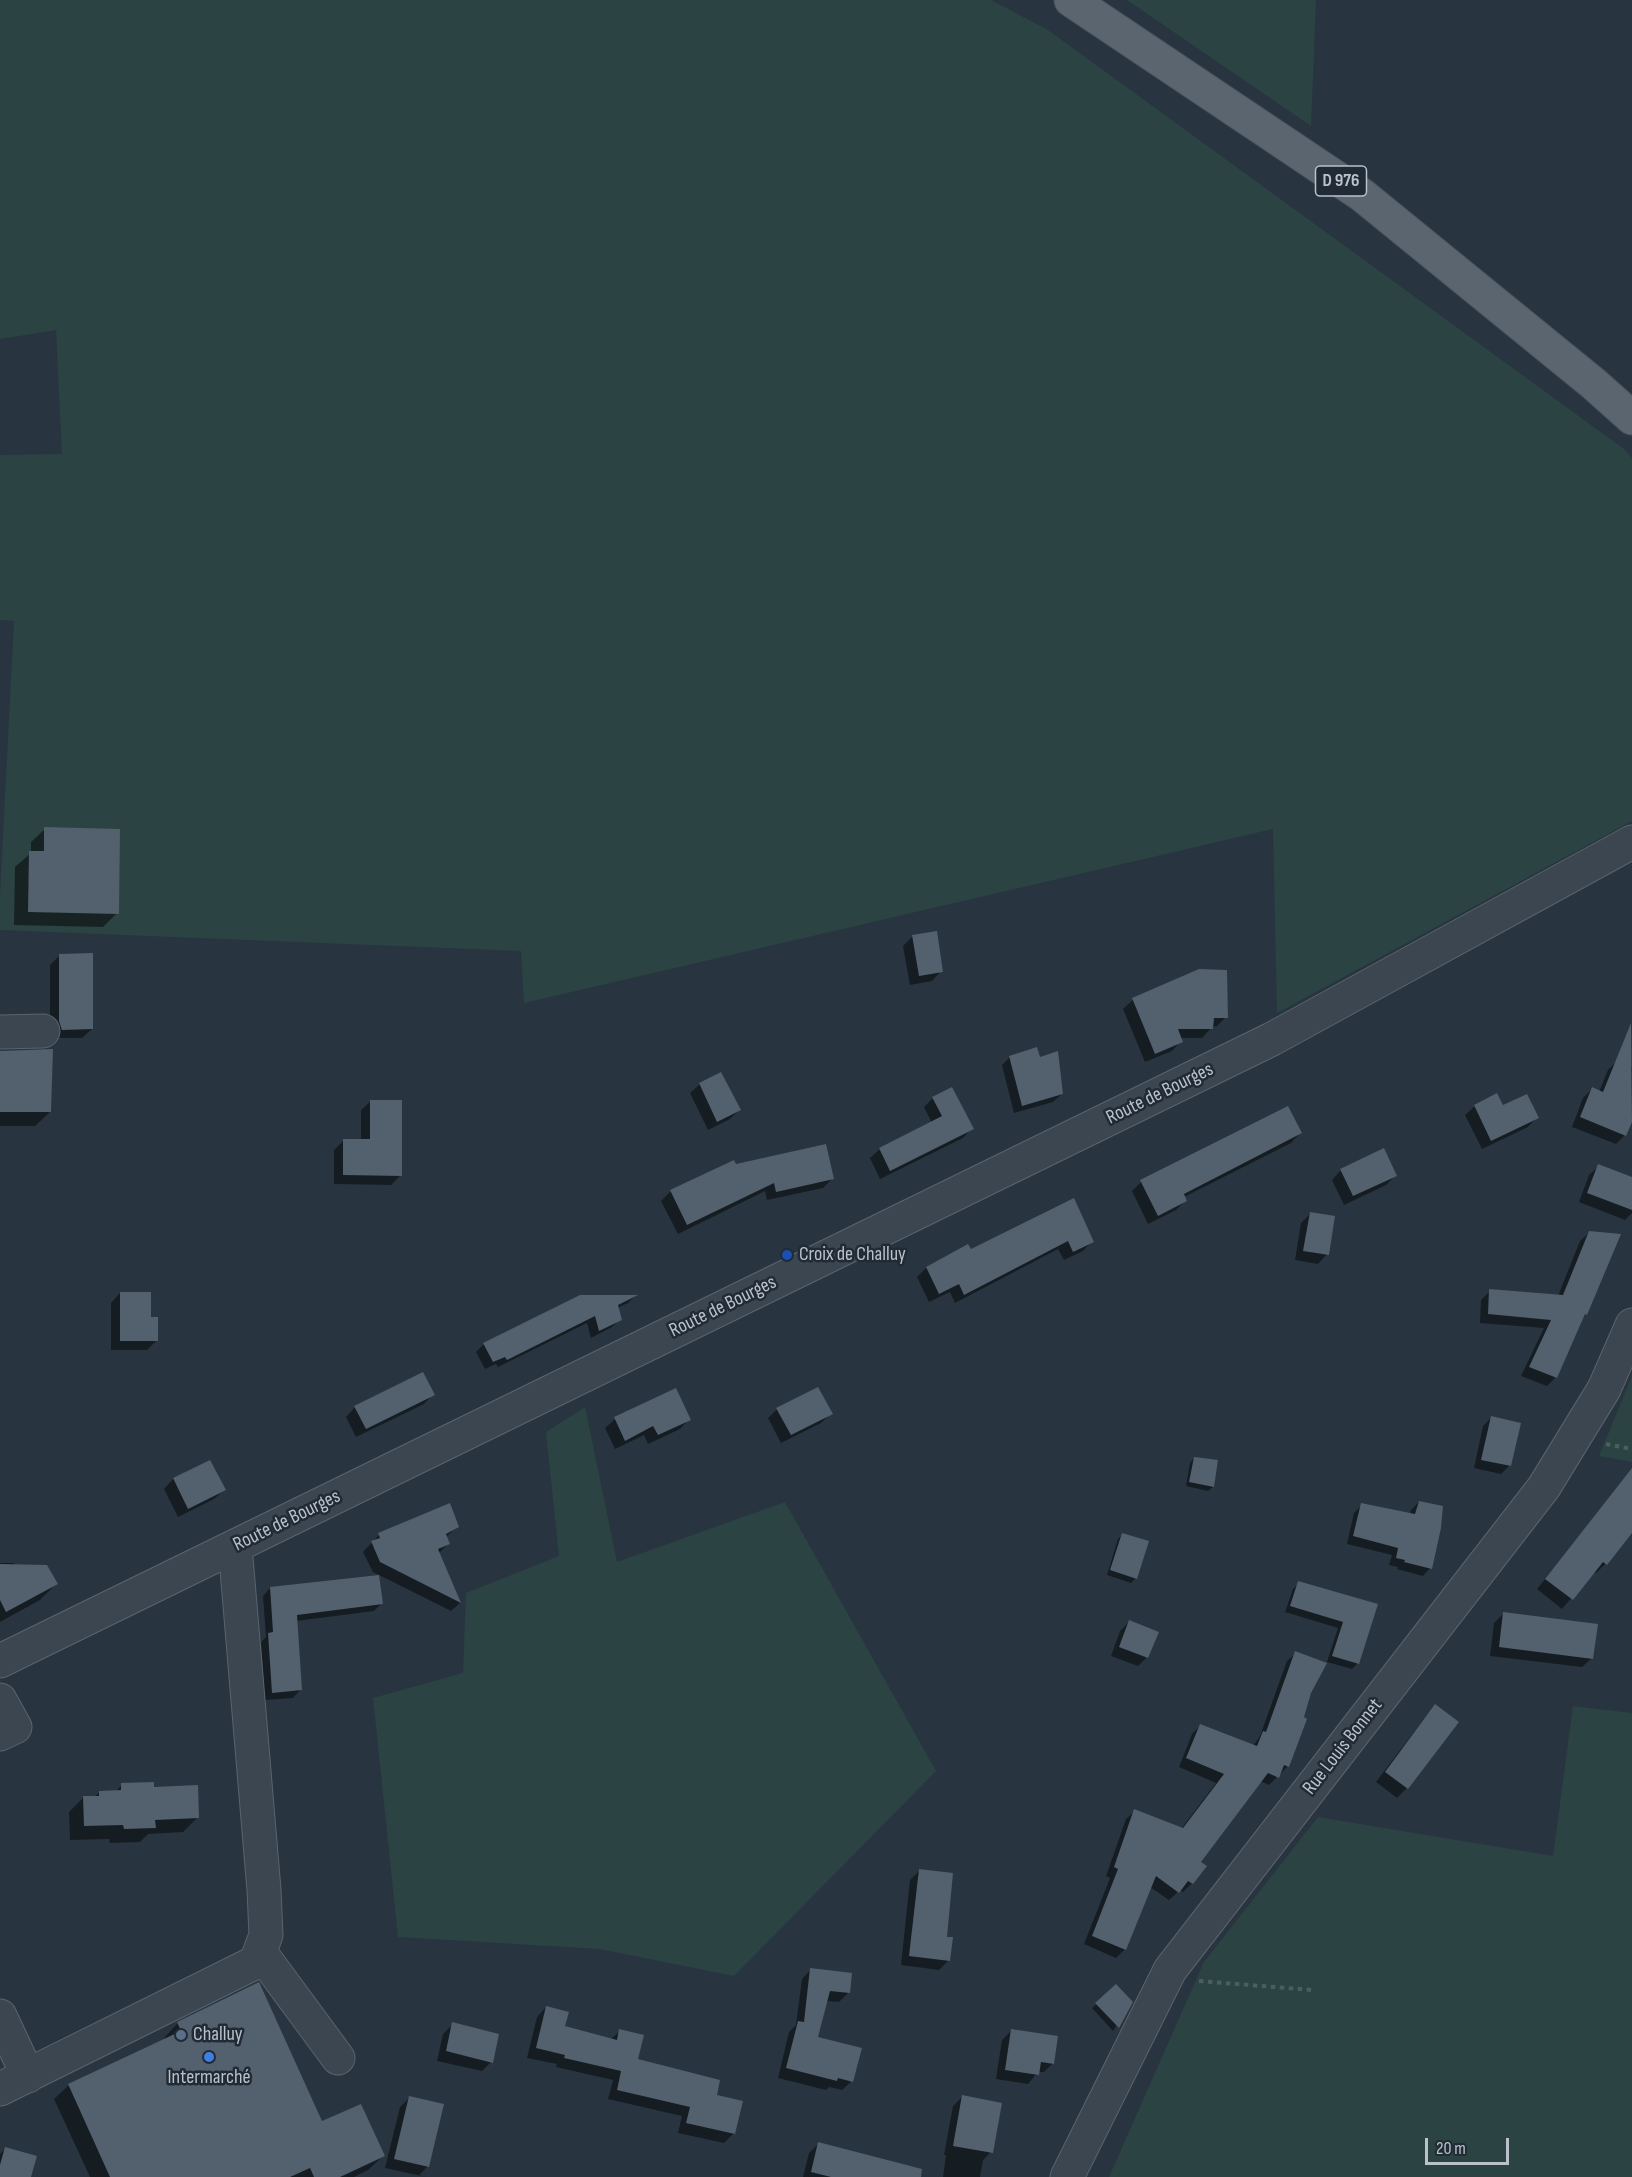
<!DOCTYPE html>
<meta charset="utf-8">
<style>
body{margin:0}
#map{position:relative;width:1632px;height:2177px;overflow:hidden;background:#283540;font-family:"Sofia Sans Condensed",sans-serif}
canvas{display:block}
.scale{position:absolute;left:1425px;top:2138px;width:84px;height:27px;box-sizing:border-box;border:3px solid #b9c1ca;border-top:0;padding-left:8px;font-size:18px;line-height:21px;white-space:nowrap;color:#b9c1ca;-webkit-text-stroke:4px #212b35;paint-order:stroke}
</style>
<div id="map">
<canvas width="1632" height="2177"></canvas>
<div class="scale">20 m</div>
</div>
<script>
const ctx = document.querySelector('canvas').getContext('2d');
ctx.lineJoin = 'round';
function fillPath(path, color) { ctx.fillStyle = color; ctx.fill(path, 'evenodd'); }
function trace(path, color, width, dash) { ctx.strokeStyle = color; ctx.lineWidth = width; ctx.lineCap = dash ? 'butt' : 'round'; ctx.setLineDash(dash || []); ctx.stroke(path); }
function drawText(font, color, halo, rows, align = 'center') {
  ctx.font = font + ' "Sofia Sans Condensed",sans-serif'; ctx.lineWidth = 5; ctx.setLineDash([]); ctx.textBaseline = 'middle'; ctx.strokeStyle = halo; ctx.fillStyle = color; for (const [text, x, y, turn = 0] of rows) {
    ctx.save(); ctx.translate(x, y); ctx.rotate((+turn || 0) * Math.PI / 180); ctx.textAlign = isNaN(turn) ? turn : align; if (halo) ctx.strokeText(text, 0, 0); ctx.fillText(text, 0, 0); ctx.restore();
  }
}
fillPath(new Path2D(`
 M 0,0 L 991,0 L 1048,30 L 1624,449 L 1632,458 L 1632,821 L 1277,1013 L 1273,829 L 524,1003 L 521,951 L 0,930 L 0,894 L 14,621 L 0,620 L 0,455 L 62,454 L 56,330 L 0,339 Z
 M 1127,0 L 1316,0 L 1311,126 Z
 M 1632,1376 L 1632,1462 L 1599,1456 Z
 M 585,1407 L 617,1562 L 785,1502 L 936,1771 L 734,1976 L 600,1949 L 398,1937 L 373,1698 L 463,1673 L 466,1593 L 559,1556 L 546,1432 Z
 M 1573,1706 L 1632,1713 L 1632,2177 L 1109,2177 L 1204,1962 L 1318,1817 L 1553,1856 Z`), '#2b4342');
fillPath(new Path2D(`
 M 45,829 L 117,913 L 103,927 L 14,925 L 15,867 L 31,853 L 31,842 Z
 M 913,936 L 941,971 L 932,981 L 910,985 L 903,946 Z
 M 59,956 L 92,1029 L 82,1038 L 52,1038 L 50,1031 L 50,965 Z
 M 1133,1000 L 1226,1017 L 1217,1026 L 1212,1027 L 1202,1038 L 1180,1038 L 1181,1041 L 1172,1051 L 1145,1062 L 1123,1009 Z
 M 0,1052 L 50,1112 L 35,1126 L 0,1126 Z
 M 1010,1057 L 1039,1059 L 1062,1094 L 1053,1102 L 1014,1113 L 1002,1065 Z
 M 1617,1061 L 1632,1067 L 1632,1118 L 1625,1135 L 1616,1144 L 1572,1127 L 1583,1098 L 1592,1089 L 1599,1092 L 1608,1070 Z
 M 700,1084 L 739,1110 L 730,1119 L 708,1130 L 690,1093 Z
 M 933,1098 L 972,1128 L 963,1138 L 880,1179 L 870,1158 L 880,1149 L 932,1123 L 924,1107 Z
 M 371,1101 L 400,1176 L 391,1185 L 334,1184 L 334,1150 L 344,1140 L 361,1140 L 361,1110 Z
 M 1475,1106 L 1502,1107 L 1537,1117 L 1528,1127 L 1482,1149 L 1465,1115 Z
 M 1300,1133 L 1291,1143 L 1184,1197 L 1185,1201 L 1176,1210 L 1148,1224 L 1132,1191 L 1141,1182 Z
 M 735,1165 L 832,1179 L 823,1188 L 767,1200 L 765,1191 L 678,1234 L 661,1201 L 671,1191 Z
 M 1599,1166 L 1632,1178 L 1632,1213 L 1625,1220 L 1579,1202 L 1589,1175 Z
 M 1341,1170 L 1396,1175 L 1386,1185 L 1344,1205 L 1332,1180 Z
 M 1073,1200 L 1092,1241 L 1083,1251 L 1064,1260 L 1058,1249 L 955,1303 L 950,1292 L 929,1302 L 917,1277 L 926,1268 L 971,1251 Z
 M 1310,1214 L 1327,1254 L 1318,1264 L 1295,1260 L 1301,1223 Z
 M 1590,1232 L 1619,1235 L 1585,1314 L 1581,1319 L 1556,1377 L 1547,1386 L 1521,1376 L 1544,1328 L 1480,1323 L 1481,1300 L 1490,1291 L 1558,1296 L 1580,1241 Z
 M 120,1293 L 149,1318 L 156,1341 L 147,1350 L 111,1350 L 111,1303 Z
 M 635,1296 L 628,1303 L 617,1308 L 620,1319 L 612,1327 L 591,1338 L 587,1323 L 498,1367 L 496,1364 L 485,1369 L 476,1352 L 484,1344 Z
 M 675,1390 L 689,1419 L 680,1429 L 648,1444 L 644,1435 L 615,1449 L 605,1428 L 615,1419 Z
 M 433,1394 L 424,1404 L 356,1437 L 346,1417 L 355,1407 Z
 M 777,1409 L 831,1413 L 821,1423 L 781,1443 L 768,1418 Z
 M 1491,1418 L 1510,1465 L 1501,1474 L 1474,1468 L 1483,1426 Z
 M 1194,1458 L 1213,1487 L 1208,1491 L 1186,1486 L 1190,1463 Z
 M 210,1462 L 224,1490 L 214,1499 L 178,1517 L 164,1489 L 173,1479 Z
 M 1628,1475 L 1632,1476 L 1632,1531 L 1605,1564 L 1596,1573 L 1594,1571 L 1562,1609 L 1537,1589 Z
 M 1419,1502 L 1430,1568 L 1423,1576 L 1397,1569 L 1398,1567 L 1389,1565 L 1392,1555 L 1347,1544 L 1354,1513 L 1362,1505 L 1410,1515 L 1411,1510 Z
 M 457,1527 L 446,1537 L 448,1544 L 438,1554 L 460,1603 L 451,1611 L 373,1572 L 363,1552 L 379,1535 Z
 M 1123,1534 L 1136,1578 L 1131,1583 L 1107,1575 L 1118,1539 Z
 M 0,1563 L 14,1563 L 14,1566 L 56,1584 L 40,1600 L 0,1622 Z
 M 1299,1583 L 1376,1605 L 1358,1663 L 1352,1669 L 1327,1662 L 1338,1628 L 1285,1612 L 1293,1589 Z
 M 270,1588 L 381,1604 L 374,1611 L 296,1621 L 300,1690 L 293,1698 L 265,1700 L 261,1642 L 266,1637 L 263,1596 Z
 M 1503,1614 L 1592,1658 L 1582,1667 L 1490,1656 L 1494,1623 Z
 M 1130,1621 L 1147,1657 L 1138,1666 L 1111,1656 L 1120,1631 Z
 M 1296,1653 L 1310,1693 L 1288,1766 L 1269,1785 L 1260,1781 L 1199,1862 L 1192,1883 L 1183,1892 L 1180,1890 L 1169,1900 L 1150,1887 L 1125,1949 L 1116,1958 L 1084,1944 L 1110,1878 L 1106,1876 L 1126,1819 L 1135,1811 L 1181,1829 L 1216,1783 L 1179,1767 L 1192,1734 L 1200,1726 L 1253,1746 L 1260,1736 L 1287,1661 Z
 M 1435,1706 L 1456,1722 L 1407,1788 L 1397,1798 L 1376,1782 L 1426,1716 Z
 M 122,1785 L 197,1818 L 183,1832 L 148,1834 L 140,1842 L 110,1843 L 109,1839 L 70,1840 L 69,1812 L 83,1798 L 94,1797 L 100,1792 L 115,1792 Z
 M 919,1871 L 945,1938 L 949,1960 L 939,1970 L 901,1965 L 910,1880 Z
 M 811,1969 L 848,1993 L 839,2002 L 826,2001 L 817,2038 L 852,2081 L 842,2090 L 829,2087 L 826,2090 L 778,2078 L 789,2032 L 796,2025 L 802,1979 Z
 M 1116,1986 L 1131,2003 L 1113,2031 L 1092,2008 Z
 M 546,2007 L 563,2027 L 610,2040 L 620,2031 L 636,2060 L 715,2096 L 734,2133 L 724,2143 L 678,2133 L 682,2116 L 608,2099 L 613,2080 L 556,2067 L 557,2064 L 527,2058 L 537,2017 Z
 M 178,2023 L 321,2123 L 383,2156 L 368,2170 L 354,2177 L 90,2177 L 54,2099 L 69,2085 L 165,2040 L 164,2038 Z
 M 453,2024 L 491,2062 L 482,2071 L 437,2061 L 443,2034 Z
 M 1011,2031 L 1053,2063 L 1044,2072 L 1038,2072 L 1028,2084 L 996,2079 L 1002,2040 Z
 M 410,2097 L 428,2166 L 419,2175 L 426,2177 L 385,2168 L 400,2107 Z
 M 962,2097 L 991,2152 L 983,2160 L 980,2177 L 943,2177 L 946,2155 L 944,2155 L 953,2106 Z
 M 818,2144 L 876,2177 L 803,2177 L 809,2153 Z
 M 6,2148 L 30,2177 L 0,2177 L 0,2154 Z`), '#0007');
fillPath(new Path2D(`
 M 44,827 L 120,829 L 119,914 L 28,912 L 29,851 L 44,851 Z
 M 937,931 L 943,972 L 919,976 L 912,935 Z
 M 93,953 L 93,1029 L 62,1030 L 59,1021 L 59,954 Z
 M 1199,969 L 1227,970 L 1228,1018 L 1214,1018 L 1213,1029 L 1178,1029 L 1183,1042 L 1155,1054 L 1132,998 Z
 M 1631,1023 L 1632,1122 L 1626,1136 L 1580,1117 L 1592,1087 L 1603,1092 Z
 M 1037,1047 L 1040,1057 L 1058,1051 L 1063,1094 L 1022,1106 L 1009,1056 Z
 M 53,1049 L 51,1112 L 0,1112 L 0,1051 Z
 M 721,1072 L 741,1110 L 717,1122 L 699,1083 Z
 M 952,1087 L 974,1129 L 890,1171 L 879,1148 L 942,1116 L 932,1097 Z
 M 1497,1093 L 1503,1105 L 1527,1094 L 1539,1118 L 1491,1141 L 1474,1105 Z
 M 370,1100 L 402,1100 L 402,1176 L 343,1175 L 343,1139 L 370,1139 Z
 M 1288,1106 L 1302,1133 L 1184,1194 L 1187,1201 L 1158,1216 L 1140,1180 Z
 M 826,1144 L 834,1179 L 776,1192 L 774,1183 L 687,1225 L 670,1190 L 734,1160 L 736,1164 Z
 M 1384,1148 L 1397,1176 L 1353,1196 L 1340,1169 Z
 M 1598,1164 L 1632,1177 L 1632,1210 L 1587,1193 Z
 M 1074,1198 L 1094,1242 L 1073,1252 L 1068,1241 L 964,1295 L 959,1284 L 939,1294 L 926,1267 L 968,1244 L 971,1249 Z
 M 1310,1212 L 1335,1216 L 1329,1255 L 1303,1251 Z
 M 1589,1231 L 1621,1234 L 1587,1315 L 1585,1314 L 1557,1378 L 1529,1367 L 1551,1320 L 1488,1314 L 1489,1289 L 1563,1295 Z
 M 120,1292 L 151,1292 L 151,1317 L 158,1317 L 158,1341 L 120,1341 Z
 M 580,1295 L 638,1295 L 618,1305 L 622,1320 L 599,1331 L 595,1316 L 507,1360 L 505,1357 L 493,1362 L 483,1343 Z
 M 423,1372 L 435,1395 L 366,1429 L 354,1406 Z
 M 818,1387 L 833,1414 L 791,1435 L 776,1408 Z
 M 676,1388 L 691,1420 L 658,1435 L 653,1426 L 625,1441 L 614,1417 Z
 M 1491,1416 L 1521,1423 L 1511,1466 L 1481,1460 Z
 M 1194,1457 L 1218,1460 L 1214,1487 L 1189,1482 Z
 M 210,1460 L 226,1490 L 188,1509 L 173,1478 Z
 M 1632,1468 L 1632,1533 L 1607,1565 L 1603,1562 L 1573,1600 L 1545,1579 Z
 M 1419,1501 L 1443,1506 L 1441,1528 L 1432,1569 L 1404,1562 L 1405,1560 L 1396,1558 L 1398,1548 L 1353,1536 L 1361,1503 L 1415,1514 Z
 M 450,1503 L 459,1527 L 446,1534 L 450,1544 L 438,1549 L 461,1603 L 380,1562 L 371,1541 L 380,1538 L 378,1533 Z
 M 1122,1533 L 1149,1541 L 1137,1579 L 1110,1570 Z
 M 0,1564 L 47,1565 L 58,1584 L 6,1612 L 0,1600 Z
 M 379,1575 L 383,1604 L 297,1615 L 302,1690 L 272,1693 L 268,1633 L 273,1632 L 270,1587 Z
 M 1298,1581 L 1378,1604 L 1359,1664 L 1332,1656 L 1343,1622 L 1290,1606 Z
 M 1503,1612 L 1598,1624 L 1593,1659 L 1499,1647 Z
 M 1129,1620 L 1159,1632 L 1148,1658 L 1119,1647 Z
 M 1295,1651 L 1327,1663 L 1311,1693 L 1304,1717 L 1307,1719 L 1289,1767 L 1284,1765 L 1279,1778 L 1268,1773 L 1201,1862 L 1207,1866 L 1193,1884 L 1188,1881 L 1179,1893 L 1156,1876 L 1126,1950 L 1092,1936 L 1118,1869 L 1114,1867 L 1134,1809 L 1183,1828 L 1224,1774 L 1186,1758 L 1200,1724 L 1257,1746 L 1263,1731 L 1266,1732 Z
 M 1435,1704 L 1459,1722 L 1408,1789 L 1385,1772 Z
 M 154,1782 L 154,1787 L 198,1785 L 199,1818 L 155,1820 L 156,1828 L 124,1829 L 123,1825 L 84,1826 L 83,1796 L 99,1796 L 99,1791 L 121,1790 L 121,1783 Z
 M 919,1869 L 953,1873 L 947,1937 L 953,1937 L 950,1961 L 909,1956 Z
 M 810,1968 L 852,1973 L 850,1993 L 830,1991 L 818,2037 L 862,2048 L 853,2082 L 838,2078 L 837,2081 L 786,2068 L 798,2021 L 804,2022 Z
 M 259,1982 L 322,2121 L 361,2104 L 385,2156 L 340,2177 L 314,2177 L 310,2168 L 290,2177 L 110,2177 L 68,2084 L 181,2031 L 177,2022 Z
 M 1116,1984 L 1133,2002 L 1119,2028 L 1095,2003 Z
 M 546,2006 L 569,2012 L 565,2026 L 617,2040 L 619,2029 L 644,2035 L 638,2059 L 720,2080 L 717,2095 L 743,2101 L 735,2134 L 686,2123 L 690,2107 L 617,2090 L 621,2071 L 564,2058 L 565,2055 L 536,2048 Z
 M 452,2022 L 499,2034 L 493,2063 L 446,2051 Z
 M 1011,2029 L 1058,2036 L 1054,2064 L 1041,2062 L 1039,2075 L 1005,2070 Z
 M 962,2095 L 1002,2103 L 993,2153 L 953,2146 Z
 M 409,2096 L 444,2104 L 429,2167 L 394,2159 Z
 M 818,2142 L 922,2169 L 921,2177 L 831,2177 L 811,2172 Z
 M 5,2147 L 37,2156 L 31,2177 L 0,2177 L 0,2165 Z`), '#53606d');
const minor = new Path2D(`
 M 0,1032 L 43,1031
 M 0,1661 L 1272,1039 L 1632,842
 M 0,1700 L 15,1727 L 0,1734
 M 260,1952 L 338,2058
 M 0,2016 L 28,2076
 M 0,2089 L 256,1962 L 266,1935 L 264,1890 L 235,1546
 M 1067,2177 L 1170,1970 L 1544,1487 L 1604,1389 L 1632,1325`);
const major = new Path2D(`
 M 1071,0 L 1362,195 L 1594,384 L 1632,418`);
trace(minor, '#5a646d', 35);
trace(major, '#49525c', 35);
trace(new Path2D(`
 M 1606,1444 L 1632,1449
 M 1199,1981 L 1312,1990`), '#4a5f5f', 4, [4.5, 4.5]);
trace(minor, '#3c4650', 33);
trace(major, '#5a6570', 33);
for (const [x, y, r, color] of [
 [787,1255,6,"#1a4fb4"],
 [181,2035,6,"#5c6f8a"],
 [209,2057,6,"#3f7fe0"]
]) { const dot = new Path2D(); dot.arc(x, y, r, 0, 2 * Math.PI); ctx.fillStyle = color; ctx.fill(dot); trace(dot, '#212b35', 2); }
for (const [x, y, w] of [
 [1341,181,51]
]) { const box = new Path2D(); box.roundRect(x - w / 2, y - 15, w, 30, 4.5); ctx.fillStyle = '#212b35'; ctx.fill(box); trace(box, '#b9c1ca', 1.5); }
drawText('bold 18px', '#b9c1ca', null, [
 ["D 976",1341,181]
]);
drawText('20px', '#b9c1ca', '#212b35', [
 ["Route de Bourges",1160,1094,-26],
 ["Route de Bourges",723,1307,-26],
 ["Route de Bourges",287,1521,-26],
 ["Rue Louis Bonnet",1343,1747,-52]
]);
drawText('20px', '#b9c1ca', '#212b35', [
 ["Croix de Challuy",799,1255],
 ["Challuy",193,2035],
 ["Intermarché",209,2078,"center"]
], 'left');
</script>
